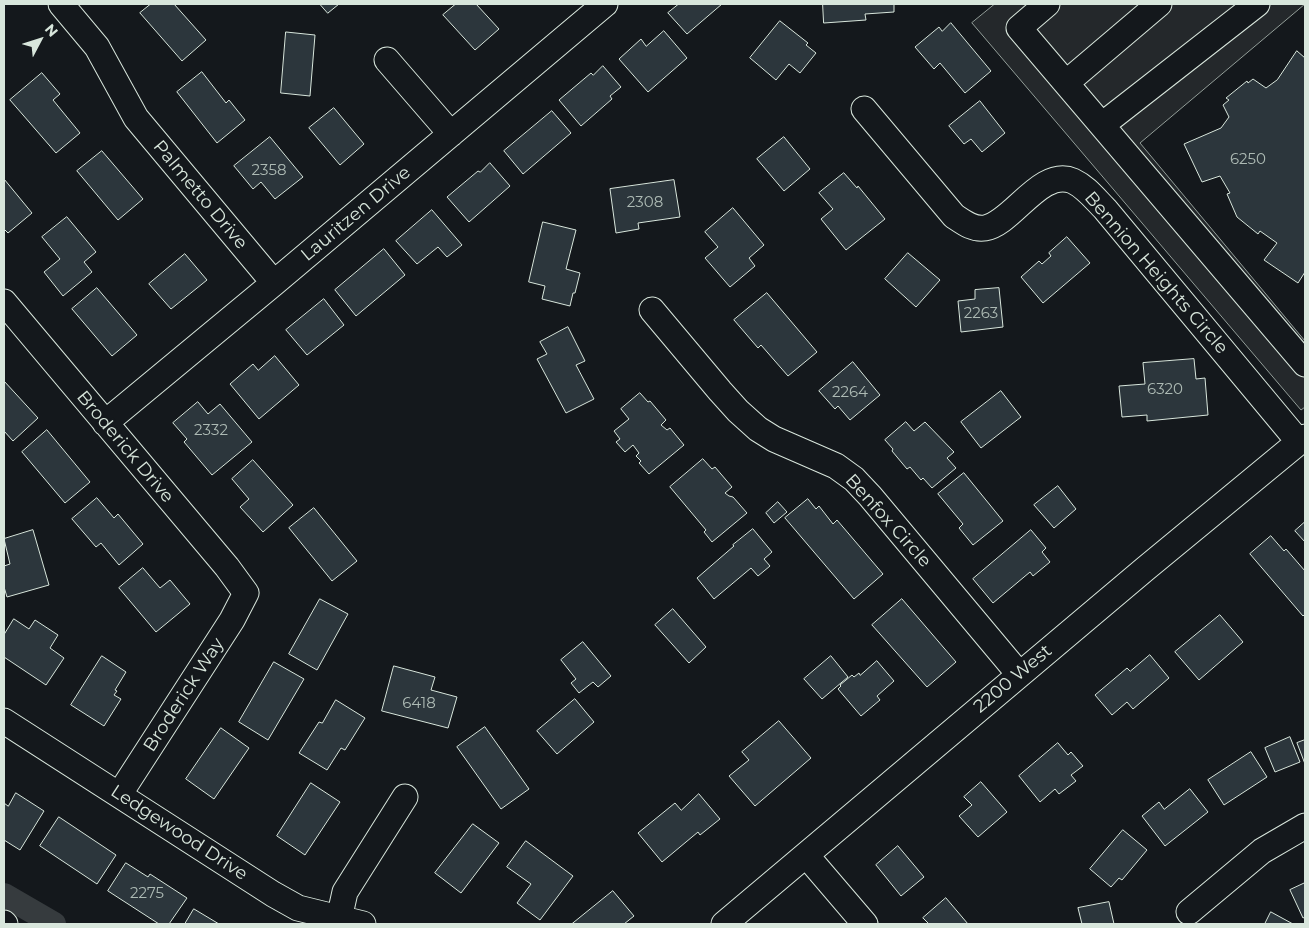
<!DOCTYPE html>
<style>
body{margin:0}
#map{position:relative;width:1309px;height:928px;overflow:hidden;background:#14181c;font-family:Montserrat,sans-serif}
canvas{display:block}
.frame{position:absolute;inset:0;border:5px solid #d8e6dc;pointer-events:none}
.north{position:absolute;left:15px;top:15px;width:50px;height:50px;-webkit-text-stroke:4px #14181c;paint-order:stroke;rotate:50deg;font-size:14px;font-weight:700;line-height:20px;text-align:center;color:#d8e6dc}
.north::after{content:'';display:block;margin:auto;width:18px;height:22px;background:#d8e6dc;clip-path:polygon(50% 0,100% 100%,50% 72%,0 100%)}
</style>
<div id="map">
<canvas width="1309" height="928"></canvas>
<div class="frame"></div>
<div class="north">N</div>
</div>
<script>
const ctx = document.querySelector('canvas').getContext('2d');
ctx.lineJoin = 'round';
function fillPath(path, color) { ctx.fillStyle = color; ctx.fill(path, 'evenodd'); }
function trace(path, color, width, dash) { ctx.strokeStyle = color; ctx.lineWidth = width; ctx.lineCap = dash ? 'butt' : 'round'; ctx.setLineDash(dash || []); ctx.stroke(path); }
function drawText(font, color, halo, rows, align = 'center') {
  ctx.font = font + ' Montserrat,sans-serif'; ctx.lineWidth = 4; ctx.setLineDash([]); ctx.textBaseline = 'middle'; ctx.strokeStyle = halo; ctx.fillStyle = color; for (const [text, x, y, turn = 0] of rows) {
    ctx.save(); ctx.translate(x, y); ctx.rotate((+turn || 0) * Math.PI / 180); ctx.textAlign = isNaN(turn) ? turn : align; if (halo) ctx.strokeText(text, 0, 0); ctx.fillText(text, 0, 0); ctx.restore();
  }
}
const parking = new Path2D(`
 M 995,4 L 1305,4 L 1140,143 L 1305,341 L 1305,407 L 1301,410 L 972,23 Z`);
fillPath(parking, '#24282b');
trace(parking, '#939e99', 1);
trace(new Path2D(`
 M 4,895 L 54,924`), '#363b3e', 24);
const building = new Path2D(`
 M 151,4 L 174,4 L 206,40 L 182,61 L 140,13 Z
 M 320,4 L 339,4 L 328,13 Z
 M 456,4 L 476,4 L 499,29 L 475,50 L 443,15 Z
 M 679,4 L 722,4 L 687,34 L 668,13 Z
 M 823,4 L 894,4 L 894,12 L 865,14 L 866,20 L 824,23 Z
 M 780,21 L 808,43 L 806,45 L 816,53 L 800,73 L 789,64 L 776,80 L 750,58 Z
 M 951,23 L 991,71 L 965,93 L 940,63 L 934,69 L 915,47 L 939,27 L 942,31 Z
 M 664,31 L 687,58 L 648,92 L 619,59 L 641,39 L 646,46 Z
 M 286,32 L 315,35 L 310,96 L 281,93 Z
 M 1297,51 L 1305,58 L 1305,272 L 1298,283 L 1264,260 L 1277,243 L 1260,231 L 1258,234 L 1237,217 L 1227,194 L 1230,193 L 1220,176 L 1202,182 L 1184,144 L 1221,128 L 1229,117 L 1223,105 L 1229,100 L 1226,98 L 1247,81 L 1248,83 L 1253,79 L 1266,88 L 1277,80 Z
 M 603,66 L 621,87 L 610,96 L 612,99 L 581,126 L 559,100 L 591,73 L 593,75 Z
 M 202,72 L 226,103 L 229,100 L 245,120 L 217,143 L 177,92 Z
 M 42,73 L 60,94 L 53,100 L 80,133 L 56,153 L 10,100 Z
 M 980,101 L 1005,133 L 982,152 L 971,139 L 964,144 L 949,126 Z
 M 334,108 L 364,144 L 340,165 L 309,128 Z
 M 552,111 L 571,133 L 523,174 L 504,151 Z
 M 270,137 L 303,177 L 275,199 L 261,182 L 253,189 L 234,166 Z
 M 784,137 L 810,169 L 784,191 L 757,159 Z
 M 102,151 L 143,199 L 118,220 L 77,171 Z
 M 490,163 L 510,186 L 469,222 L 447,197 L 478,171 L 480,172 Z
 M 844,173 L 857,188 L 858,186 L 885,219 L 846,250 L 821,219 L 833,209 L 819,193 Z
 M 4,179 L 32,213 L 8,233 L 4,229 Z
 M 674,180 L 680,217 L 638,223 L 639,229 L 616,233 L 610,189 Z
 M 733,208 L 764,245 L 749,258 L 755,266 L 730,287 L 705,258 L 718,247 L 705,232 Z
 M 432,210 L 462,245 L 447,257 L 438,247 L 417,264 L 396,241 Z
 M 67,217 L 96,252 L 84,262 L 92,272 L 63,296 L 44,272 L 60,259 L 42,237 Z
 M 543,222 L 576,230 L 566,269 L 580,273 L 575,293 L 573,293 L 570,306 L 542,299 L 545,286 L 529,282 Z
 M 1067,237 L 1090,263 L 1043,303 L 1021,277 L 1039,261 L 1042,264 L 1051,256 L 1049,253 Z
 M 384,249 L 405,275 L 356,316 L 335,290 Z
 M 908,253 L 940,280 L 916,307 L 885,279 Z
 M 185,254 L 207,280 L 171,309 L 149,284 Z
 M 97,288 L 137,335 L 112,356 L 72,309 Z
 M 999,288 L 1003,327 L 961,332 L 958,301 L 975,299 L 975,290 Z
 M 767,293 L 817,352 L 788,376 L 761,345 L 758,348 L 734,320 Z
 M 324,299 L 344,325 L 307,355 L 286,330 Z
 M 568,327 L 585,361 L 576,365 L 594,399 L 566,413 L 537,359 L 547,354 L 540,342 Z
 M 275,356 L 299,385 L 259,419 L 230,384 L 253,364 L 258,370 Z
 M 1194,359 L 1196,379 L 1205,378 L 1208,415 L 1147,421 L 1147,415 L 1122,417 L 1119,386 L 1145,384 L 1143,363 Z
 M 853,362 L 880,395 L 850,420 L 838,406 L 835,409 L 819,391 Z
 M 4,381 L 38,418 L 13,441 L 4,431 Z
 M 1001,391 L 1021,417 L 981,448 L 961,422 Z
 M 640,393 L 648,402 L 650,401 L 666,420 L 661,425 L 667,430 L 670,428 L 684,445 L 649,474 L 639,463 L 641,461 L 636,456 L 639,453 L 633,445 L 625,452 L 616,442 L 620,439 L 614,431 L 629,419 L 621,409 Z
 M 198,402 L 208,414 L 220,404 L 252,442 L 212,475 L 184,442 L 187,439 L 173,423 Z
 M 906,422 L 914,431 L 925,422 L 954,452 L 947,458 L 956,468 L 932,488 L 923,478 L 921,480 L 910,467 L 907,469 L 892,451 L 893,449 L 885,440 Z
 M 47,430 L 90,482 L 65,503 L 22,452 Z
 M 703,459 L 712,469 L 715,467 L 732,487 L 725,493 L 729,496 L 733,497 L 747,513 L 712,542 L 704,532 L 706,530 L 670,487 Z
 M 253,460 L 293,505 L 263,532 L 240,507 L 249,499 L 232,479 Z
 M 964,473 L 1003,521 L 973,545 L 959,528 L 963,524 L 938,494 Z
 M 1058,486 L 1076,509 L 1054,528 L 1034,505 Z
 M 97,498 L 114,518 L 118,514 L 143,544 L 119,565 L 101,543 L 96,547 L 72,519 Z
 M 808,499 L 816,509 L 819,506 L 833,524 L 837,520 L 883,574 L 854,599 L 785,518 Z
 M 778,502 L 787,512 L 774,523 L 766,513 Z
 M 314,508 L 357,561 L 332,581 L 289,528 Z
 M 1305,522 L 1305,542 L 1295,531 Z
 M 753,529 L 772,552 L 764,559 L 770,566 L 758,576 L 751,568 L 714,599 L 697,578 L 734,546 L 733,545 Z
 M 33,530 L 49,585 L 7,597 L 4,587 L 4,566 L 10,564 L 4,539 Z
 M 1031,530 L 1046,548 L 1042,552 L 1050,562 L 1033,576 L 1030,572 L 993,603 L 973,579 Z
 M 1271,536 L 1284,551 L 1286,549 L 1305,571 L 1305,614 L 1303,616 L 1250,554 Z
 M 143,568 L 160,588 L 170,580 L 190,604 L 156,632 L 119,588 Z
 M 320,599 L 348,614 L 317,670 L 289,654 Z
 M 902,599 L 956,662 L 927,687 L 872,625 Z
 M 673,609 L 706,647 L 689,663 L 655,625 Z
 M 1220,615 L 1243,642 L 1199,680 L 1175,652 Z
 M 14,619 L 29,629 L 35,620 L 58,635 L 50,648 L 64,658 L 46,685 L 4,657 L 4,635 Z
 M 583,642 L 611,676 L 598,687 L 593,682 L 579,693 L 571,683 L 576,679 L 561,660 Z
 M 1150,655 L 1169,678 L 1133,709 L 1127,702 L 1112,715 L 1095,695 L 1127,668 L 1130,671 Z
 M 102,656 L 126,672 L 115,690 L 117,691 L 114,695 L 121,699 L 104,726 L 71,705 Z
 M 831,656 L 848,677 L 822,699 L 804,679 Z
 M 877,661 L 894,681 L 877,696 L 880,700 L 861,716 L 838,689 L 841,686 L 840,685 L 852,675 L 854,677 L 859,673 L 860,675 Z
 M 274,662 L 304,679 L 268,740 L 239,722 Z
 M 394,666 L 435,677 L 431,690 L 457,697 L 448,728 L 382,711 Z
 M 575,699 L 594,722 L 557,754 L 537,731 Z
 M 336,700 L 365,718 L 345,750 L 341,748 L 327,770 L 299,753 L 319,722 L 322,723 Z
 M 779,721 L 811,758 L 755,806 L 729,776 L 749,760 L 742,752 Z
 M 485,727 L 529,789 L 501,809 L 457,747 Z
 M 221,728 L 249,748 L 214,799 L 186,779 Z
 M 1290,737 L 1300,762 L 1275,772 L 1265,748 Z
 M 1305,740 L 1305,764 L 1297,743 Z
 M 1058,743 L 1068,755 L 1071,752 L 1083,766 L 1071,775 L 1076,781 L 1059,794 L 1055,789 L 1040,802 L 1019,776 Z
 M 1251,752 L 1267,777 L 1224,805 L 1208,780 Z
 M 981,782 L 1007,812 L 978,837 L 959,816 L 972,805 L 964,797 Z
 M 311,783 L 340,802 L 305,855 L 277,836 Z
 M 1190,789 L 1208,812 L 1165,846 L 1142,816 L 1159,802 L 1164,809 Z
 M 16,793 L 44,811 L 20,850 L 4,840 L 4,803 L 8,806 Z
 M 699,794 L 720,819 L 700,835 L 698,832 L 662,862 L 638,833 L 675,803 L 681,810 Z
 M 59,817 L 116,855 L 97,884 L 40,846 Z
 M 473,824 L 499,843 L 461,893 L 435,873 Z
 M 1123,830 L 1147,850 L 1122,880 L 1119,878 L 1111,887 L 1090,869 Z
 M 526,841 L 573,876 L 540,920 L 517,903 L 531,884 L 507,867 Z
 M 898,846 L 924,877 L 901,896 L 876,865 Z
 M 126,863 L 148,877 L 150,874 L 187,898 L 169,924 L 159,924 L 108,891 Z
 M 1305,883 L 1305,917 L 1303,918 L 1290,890 Z
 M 613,891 L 634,916 L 624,924 L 572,924 Z
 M 946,898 L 968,924 L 929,924 L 923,918 Z
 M 1109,902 L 1114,924 L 1082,924 L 1078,908 Z
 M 194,909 L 219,924 L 185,924 Z
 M 1271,912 L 1293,924 L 1265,924 Z`);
fillPath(building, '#2c363c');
trace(building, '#d8e6dc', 1);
const minor = new Path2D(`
 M 61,4 L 97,47 L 136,118 L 274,283
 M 1047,4 L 1019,28 L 1305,364
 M 387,60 L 451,134
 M 1066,83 L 1159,4
 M 864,109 L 954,216 C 963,222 973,230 985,228 C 1012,224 1041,167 1073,181 C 1086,187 1095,199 1105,209 L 1299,442
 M 1102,125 L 1257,4
 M 4,302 L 227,567 L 246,593 L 232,620 L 119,795
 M 652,310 L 720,391 L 738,411 L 758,429 L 774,439 L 836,466 L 854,479 L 870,496 L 1019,674
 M 105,423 L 274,283 L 605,4
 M 4,721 L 273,894 L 298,908 L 363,924
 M 806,855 L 865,924
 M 1189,912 L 1262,851 L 1305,826
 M 339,919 L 345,892 L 405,797
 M 4,923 L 5,924
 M 724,924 L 1145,569 L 1305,437`);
trace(minor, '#d8e6dc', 27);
trace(minor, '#14181c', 25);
drawText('15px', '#adbab4', null, [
 ["6250",1248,160],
 ["2358",269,171],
 ["2308",645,203],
 ["2263",981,314],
 ["6320",1165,390],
 ["2264",850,393],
 ["2332",211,431],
 ["6418",419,704],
 ["2275",147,894]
]);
drawText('18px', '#d8e6dc', '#14181c', [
 ["Palmetto Drive",200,195,50],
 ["Lauritzen Drive",356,214,-40],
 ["Bennion Heights Circle",1156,273,49],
 ["Broderick Drive",125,447,50],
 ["Benfox Circle",888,521,48],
 ["2200 West",1013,679,-40],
 ["Broderick Way",184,695,-57],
 ["Ledgewood Drive",179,833,33]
]);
</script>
